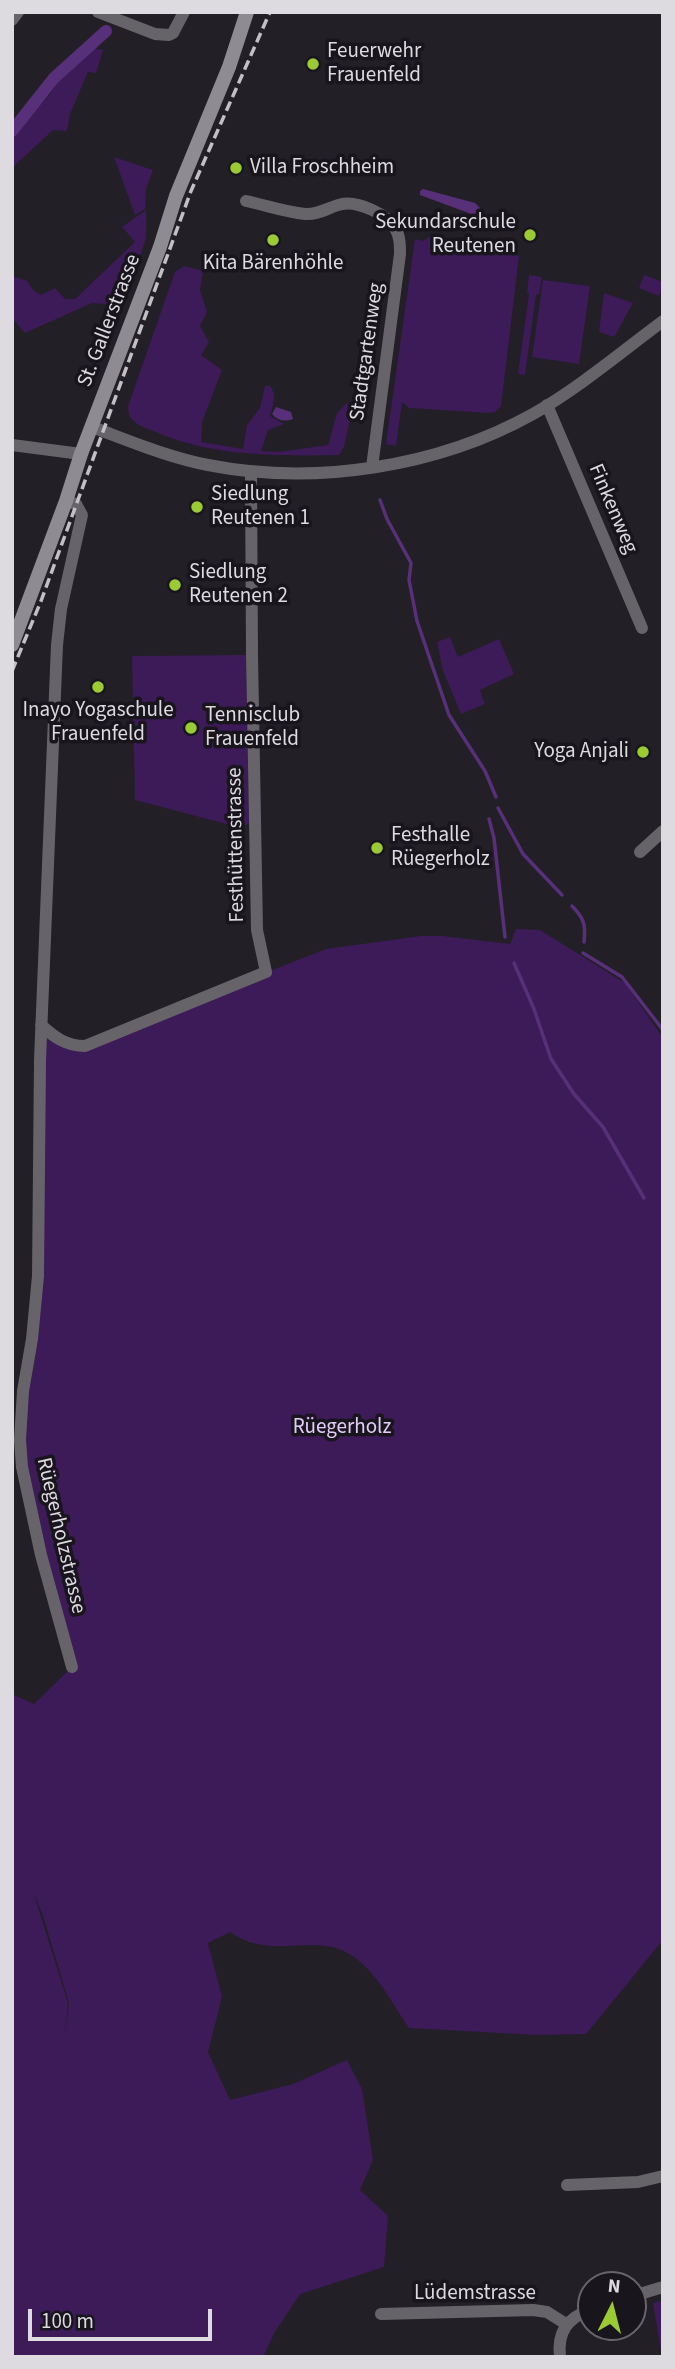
<!DOCTYPE html>
<meta charset="utf-8">
<style>
body{margin:0}
#map{position:relative;width:675px;height:2369px;overflow:hidden;background:#221f27;font-family:"Source Sans 3",sans-serif}
canvas{display:block}
.frame{position:absolute;inset:0;border:14px solid #dddae0;pointer-events:none}
.north{position:absolute;left:577px;top:2271px;width:70px;height:70px;box-sizing:border-box;background:#19151d;border:2px solid #67646b;border-radius:50%;rotate:6deg;font-size:19px;font-weight:700;line-height:28px;text-align:center;color:#dddae0}
.north::after{content:'';display:block;margin:auto;width:24px;height:32px;background:#9acb35;clip-path:polygon(50% 0,100% 100%,50% 72%,0 100%)}
.scale{position:absolute;left:28px;top:2309px;width:184px;height:32px;box-sizing:border-box;border:4px solid #dddae0;border-top:0;padding-left:9px;font-size:21px;line-height:24px;white-space:nowrap;color:#dddae0;-webkit-text-stroke:5px #19151d;paint-order:stroke}
</style>
<div id="map">
<canvas width="675" height="2369"></canvas>
<div class="frame"></div>
<div class="north">N</div>
<div class="scale">100 m</div>
</div>
<script>
const ctx = document.querySelector('canvas').getContext('2d');
ctx.lineJoin = 'round';
function fillPath(path, color) { ctx.fillStyle = color; ctx.fill(path, 'evenodd'); }
function trace(path, color, width, dash) { ctx.strokeStyle = color; ctx.lineWidth = width; ctx.lineCap = dash ? 'butt' : 'round'; ctx.setLineDash(dash || []); ctx.stroke(path); }
function drawText(font, color, halo, rows, align = 'center') {
  ctx.font = font + ' "Source Sans 3",sans-serif'; ctx.lineWidth = 7; ctx.setLineDash([]); ctx.textBaseline = 'middle'; ctx.strokeStyle = halo; ctx.fillStyle = color; for (const [text, x, y, turn = 0] of rows) {
    ctx.save(); ctx.translate(x, y); ctx.rotate((+turn || 0) * Math.PI / 180); ctx.textAlign = isNaN(turn) ? turn : align; if (halo) ctx.strokeText(text, 0, 0); ctx.fillText(text, 0, 0); ctx.restore();
  }
}
fillPath(new Path2D(`
 M 92,48 L 103,50 L 96,73 L 88,72 L 70,114 L 67,131 L 53,130 L 12,168 L 12,135 L 50,94 L 66,70 Z
 M 114,157 L 153,170 L 146,189 L 145,209 L 135,215 Z
 M 146,210 L 146,238 L 114,333 L 110,331 L 106,304 L 92,303 L 25,333 L 12,318 L 12,276 L 27,281 L 34,291 L 41,295 L 55,288 L 65,299 L 75,299 L 135,242 L 122,227 Z
 M 431,235 L 519,256 L 501,406 L 495,412 L 489,413 L 409,408 L 402,402 L 396,446 L 386,444 L 415,239 L 424,241 Z
 M 184,266 L 203,271 L 200,290 L 207,312 L 200,326 L 209,342 L 201,355 L 222,370 L 202,422 L 201,442 L 243,449 L 247,425 L 260,408 L 265,386 L 270,386 C 277,394 273,406 270,416 L 284,424 L 268,430 L 261,451 L 279,452 L 328,445 L 337,413 L 348,402 L 353,406 L 344,447 L 339,455 C 279,456 215,457 158,433 C 149,429 136,426 130,417 C 129,416 128,408 128,406 L 175,272 Z
 M 529,275 L 542,277 L 539,294 L 536,295 L 525,375 L 518,374 L 529,294 L 527,293 Z
 M 644,275 L 663,282 L 659,296 L 639,288 Z
 M 543,280 L 590,286 L 579,364 L 532,357 Z
 M 604,293 L 633,303 L 614,337 L 599,332 Z
 M 450,637 L 458,657 L 499,639 L 514,674 L 480,690 L 485,704 L 461,714 L 443,671 L 437,642 Z
 M 246,655 L 249,823 L 242,828 L 135,800 L 132,656 Z
 M 516,929 L 540,930 L 625,983 L 663,1038 L 663,1940 L 586,2034 L 535,2035 L 409,2028 C 392,2003 377,1972 351,1955 C 313,1931 273,1962 230,1932 L 208,1943 L 222,1997 L 208,2052 L 230,2100 L 293,2084 L 347,2060 L 362,2089 L 373,2160 L 360,2190 L 388,2216 L 384,2267 L 300,2294 L 275,2332 L 263,2357 L 12,2357 L 12,1694 L 34,1704 L 72,1667 L 22,1467 L 32,1339 L 41,1025 L 78,1046 L 326,949 L 421,936 L 442,936 L 510,944 ZM 33,1891 L 43,1916 L 69,2003 L 65,2036 L 68,2003 Z
 M 663,2300 L 663,2357 L 662,2357 L 653,2303 Z`), '#3c1b58');
fillPath(new Path2D(`
 M 423,189 L 475,203 L 481,209 L 474,215 L 420,195 L 420,191 Z
 M 276,407 L 291,412 L 293,419 C 285,422 278,421 272,414 Z`), '#58307a');
trace(new Path2D(`
 M 380,500 L 387,519 L 411,563 L 409,580 L 417,621 L 449,715 L 485,771 L 496,797
 M 498,808 L 523,854 L 562,895
 M 489,819 L 494,838 L 505,937
 M 572,906 C 584,918 586,925 584,942
 M 583,953 L 622,977 L 663,1030
 M 514,963 L 534,1009 L 551,1059 L 574,1094 L 603,1127 L 644,1198`), '#58307a', 3.5);
trace(new Path2D(`
 M 12,131 L 54,78 L 106,31`), '#58307a', 12);
trace(new Path2D(`
 M 98,12 L 155,34 L 169,35 L 173,33 L 184,12
 M 12,20 L 18,12
 M 246,201 C 265,205 285,212 305,214 C 319,215 329,207 342,204 C 358,201 387,214 395,228 C 400,236 400,245 400,254 L 372,467
 M 547,405 L 642,628
 M 92,427 C 130,441 167,457 208,465 C 315,486 438,467 533,414 C 580,387 620,353 663,321
 M 12,445 L 81,454
 M 66,501 L 76,504 L 82,515 L 61,609 L 57,645 L 40,1060 L 38,1276 L 32,1339 L 23,1391 L 20,1440 L 22,1467 L 41,1555 L 72,1667
 M 640,852 L 663,831
 M 41,1025 C 54,1037 66,1046 85,1046 L 266,972 L 257,930 L 252,655 L 251,471
 M 567,2185 L 638,2182 L 663,2176
 M 633,2296 L 663,2287
 M 381,2314 L 533,2310 L 547,2312 L 566,2324
 M 560,2357 C 557,2332 568,2317 591,2310`), '#676469', 12);
trace(new Path2D(`
 M 12,645 L 66,501 L 81,454 L 160,247 L 176,196 L 229,67 L 247,12`), '#8f8b93', 14);
trace(new Path2D(`
 M 12,671 L 41,601 L 191,191 L 270,12`), '#c2bfc5', 3.5, [10, 5]);
for (const [x, y, r, color] of [
 [313,64,7,"#9acb35"],
 [236,168,7,"#9acb35"],
 [530,235,7,"#9acb35"],
 [273,240,7,"#9acb35"],
 [197,507,7,"#9acb35"],
 [175,585,7,"#9acb35"],
 [98,687,7,"#9acb35"],
 [191,728,7,"#9acb35"],
 [643,752,7,"#9acb35"],
 [377,848,7,"#9acb35"]
]) { const dot = new Path2D(); dot.arc(x, y, r, 0, 2 * Math.PI); ctx.fillStyle = color; ctx.fill(dot); trace(dot, '#19151d', 2.5); }
drawText('21px', '#dddae0', '#19151d', [
 ["Feuerwehr",327,52],
 ["Frauenfeld",327,76],
 ["Villa Froschheim",250,168],
 ["Sekundarschule",516,223,"right"],
 ["Reutenen",516,247,"right"],
 ["Kita Bärenhöhle",273,264,"center"],
 ["Siedlung",211,495],
 ["Reutenen 1",211,519],
 ["Siedlung",189,573],
 ["Reutenen 2",189,597],
 ["Inayo Yogaschule",98,711,"center"],
 ["Frauenfeld",98,735,"center"],
 ["Tennisclub",205,716],
 ["Frauenfeld",205,740],
 ["Yoga Anjali",629,752,"right"],
 ["Festhalle",391,836],
 ["Rüegerholz",391,860]
], 'left');
drawText('21px', '#dddae0', '#19151d', [
 ["St. Gallerstrasse",110,321,-69],
 ["Stadtgartenweg",368,352,-82],
 ["Finkenweg",612,509,67],
 ["Festhüttenstrasse",237,845,-91],
 ["Rüegerholzstrasse",60,1536,77],
 ["Lüdemstrasse",475,2294]
]);
drawText('21px', '#e1cdf7', '#19151d', [
 ["Rüegerholz",342,1428]
]);
</script>
